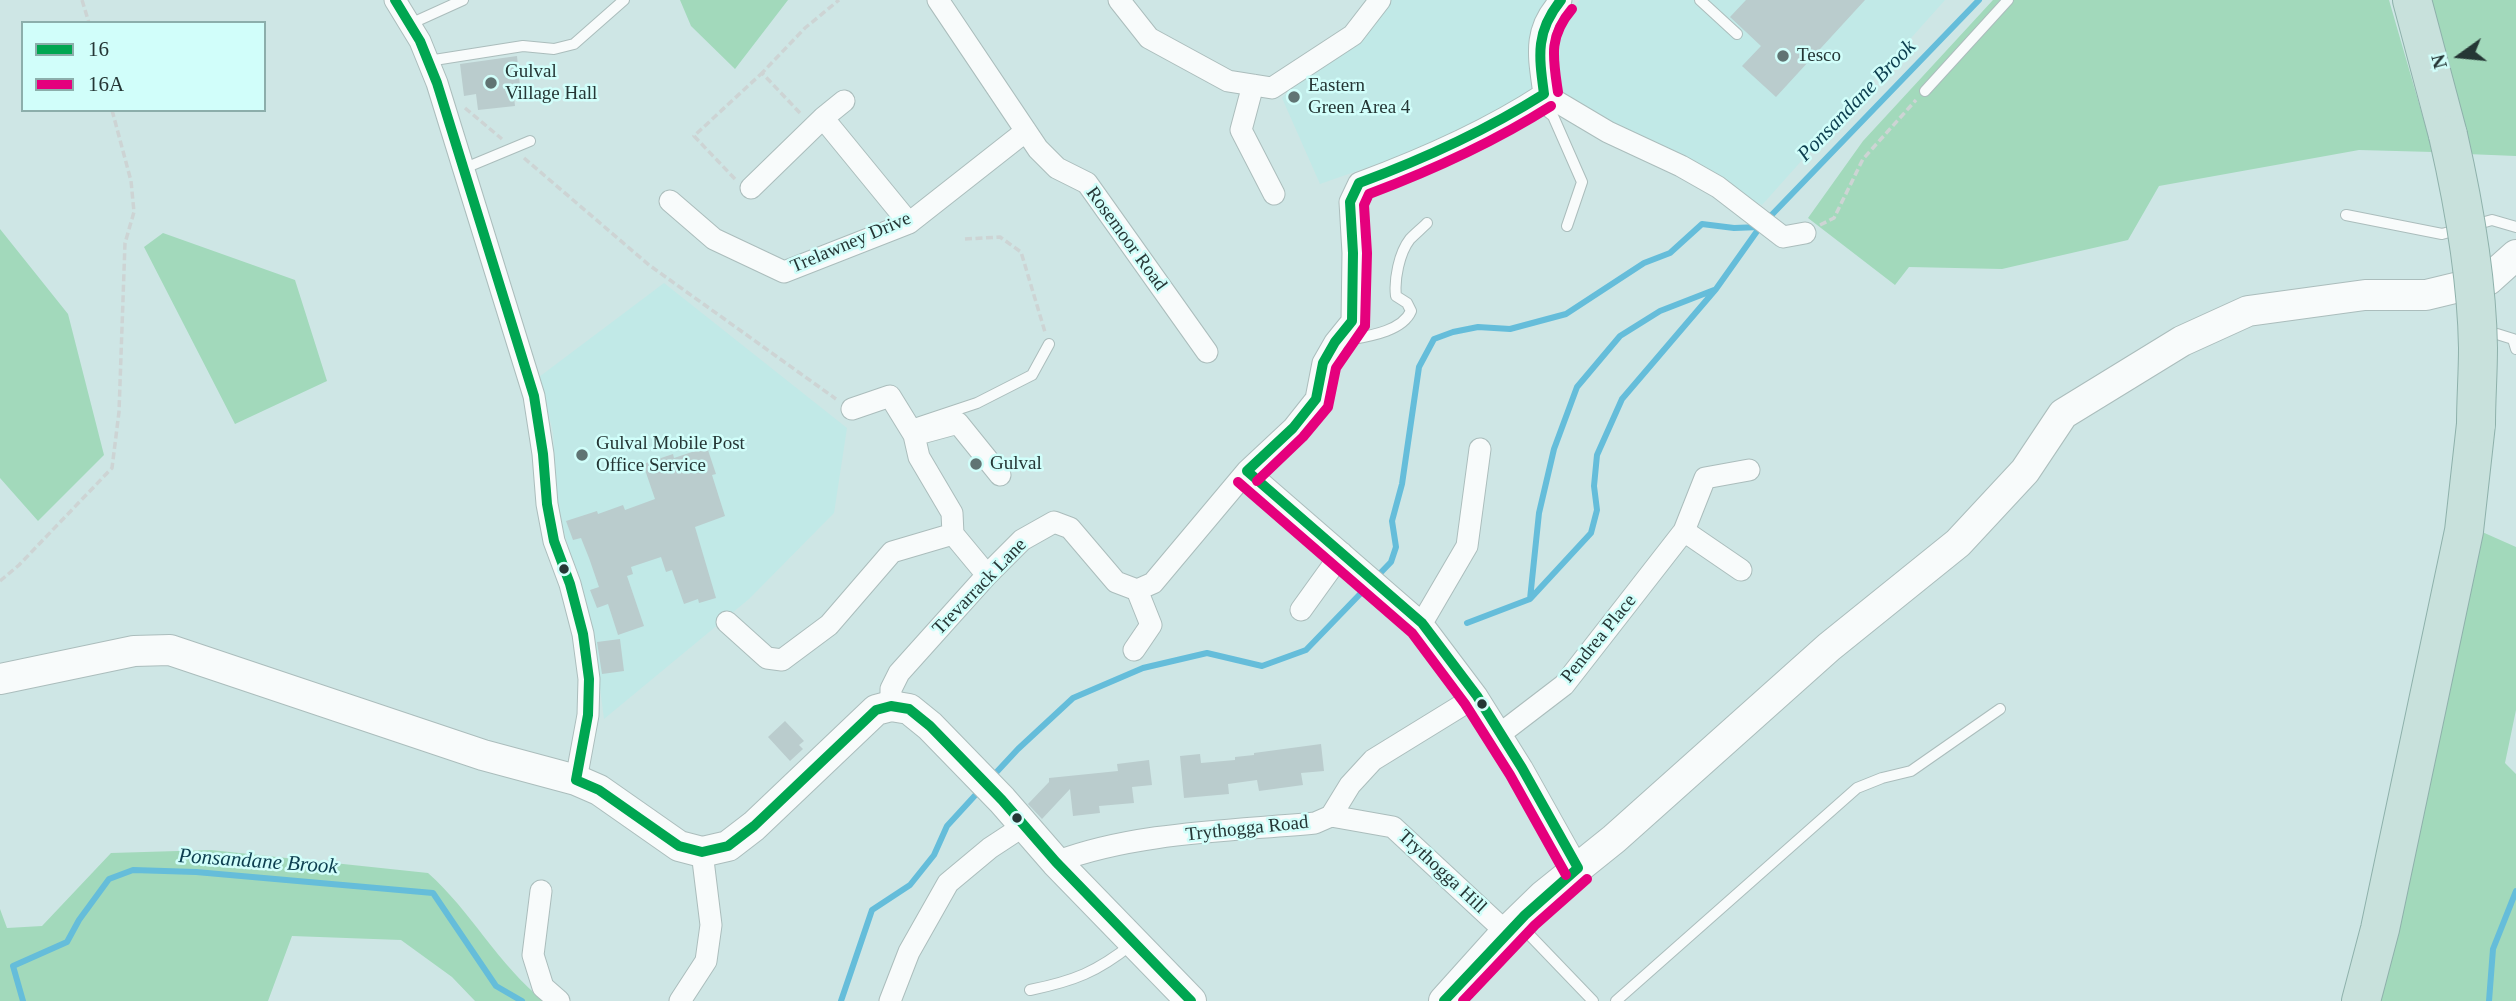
<!DOCTYPE html>
<style>
body{margin:0}
#map{position:relative;width:2516px;height:1001px;overflow:hidden;background:#cee6e5;font-family:Georgia,serif}
canvas{display:block}
.legend{position:absolute;left:21px;top:21px;width:245px;height:91px;box-sizing:border-box;background:#d1fefa;border:2px solid #8caeab;margin:0;padding:9px 12px;list-style:none;font-size:21px;color:#253635}
.legend li{display:flex;align-items:center;gap:14px;height:35px}
.legend b{width:35px;border:2px solid #8caeab}
.north{position:absolute;left:2425px;top:21px;width:70px;height:70px;-webkit-text-stroke:5px #d1fefa;paint-order:stroke;rotate:255deg;font-size:19px;font-weight:700;line-height:28px;text-align:center;color:#253635}
.north::after{content:'';display:block;margin:auto;width:24px;height:32px;background:#253635;clip-path:polygon(50% 0,100% 100%,50% 72%,0 100%)}
</style>
<div id="map">
<canvas width="2516" height="1001"></canvas>
<ul class="legend">
<li><b style="height:9px;background:#00a651"></b>16</li>
<li><b style="height:9px;background:#e5007d"></b>16A</li>
</ul>
<div class="north">N</div>
</div>
<script>
const ctx = document.querySelector('canvas').getContext('2d');
ctx.lineJoin = 'round';
function fillPath(path, color) { ctx.fillStyle = color; ctx.fill(path, 'evenodd'); }
function trace(path, color, width, dash) { ctx.strokeStyle = color; ctx.lineWidth = width; ctx.lineCap = dash ? 'butt' : 'round'; ctx.setLineDash(dash || []); ctx.stroke(path); }
function drawText(font, color, halo, rows, align = 'center') {
  ctx.font = font + ' Georgia,serif'; ctx.lineWidth = 5; ctx.setLineDash([]); ctx.textBaseline = 'middle'; ctx.strokeStyle = halo; ctx.fillStyle = color; for (const [text, x, y, turn = 0] of rows) {
    ctx.save(); ctx.translate(x, y); ctx.rotate((+turn || 0) * Math.PI / 180); ctx.textAlign = isNaN(turn) ? turn : align; if (halo) ctx.strokeText(text, 0, 0); ctx.fillText(text, 0, 0); ctx.restore();
  }
}
fillPath(new Path2D(`
 M 1373,0 L 1559,0 L 1571,9 L 1580,0 L 1945,0 L 1762,205 L 1548,104 L 1320,184 L 1282,98 Z
 M 664,283 L 847,428 L 834,513 L 749,599 L 604,719 L 593,633 L 557,508 L 553,432 L 539,377 Z`), '#c1e9e7');
fillPath(new Path2D(`
 M 680,0 L 788,0 L 735,69 L 691,26 Z
 M 1993,0 L 2389,0 L 2433,152 L 2359,150 L 2159,186 L 2128,240 L 2002,269 L 1909,267 L 1895,285 L 1808,218 L 1863,141 Z
 M 2424,0 L 2516,0 L 2516,156 L 2467,154 Z
 M 0,229 L 68,314 L 104,455 L 38,521 L 0,478 Z
 M 163,233 L 295,280 L 327,381 L 235,424 L 144,247 Z
 M 2480,531 L 2516,547 L 2516,710 L 2505,763 L 2516,774 L 2516,1001 L 2375,1001 Z
 M 211,850 L 428,873 C 471,911 499,966 544,1001 L 475,1001 L 452,977 L 401,940 L 292,936 L 268,1001 L 0,1001 L 0,909 L 7,928 L 42,926 L 111,853 Z`), '#a2d9bb');
trace(new Path2D(`
 M 1530,599 L 1591,533 L 1597,510 L 1594,486 L 1597,455 L 1622,399 L 1716,289 L 1760,227 L 1979,0
 M 1467,623 L 1530,599 L 1539,513 L 1554,449 L 1577,387 L 1620,336 L 1660,311 L 1714,290
 M 992,777 L 1018,749 L 1073,698 L 1143,668 L 1207,653 L 1262,666 L 1306,650 L 1391,562 L 1396,547 L 1392,521 L 1402,484 L 1419,367 L 1434,339 L 1453,332 L 1478,327 L 1510,329 L 1566,314 L 1644,263 L 1670,253 L 1702,224 L 1734,228 L 1760,227
 M 23,1001 L 13,966 L 67,942 L 79,920 L 109,879 L 133,870 L 196,872 L 433,893 L 496,986 L 522,1001
 M 841,1001 L 872,910 L 910,885 L 934,855 L 947,826 L 980,790
 M 2489,1001 L 2493,949 L 2516,891`), '#65bdda', 6);
fillPath(new Path2D(`
 M 1746,0 L 1865,0 L 1776,97 L 1742,66 L 1761,46 L 1730,17 Z
 M 517,56 L 521,96 L 514,97 L 515,106 L 478,110 L 476,94 L 464,96 L 460,64 Z
 M 707,447 L 716,474 L 712,475 L 725,516 L 695,527 L 716,598 L 699,603 L 698,599 L 684,604 L 672,570 L 666,572 L 661,557 L 631,567 L 633,574 L 627,576 L 644,626 L 618,635 L 608,604 L 597,608 L 590,590 L 599,587 L 589,558 L 581,538 L 573,540 L 566,521 L 597,511 L 598,514 L 623,505 L 625,510 L 655,499 L 643,464 L 673,454 L 674,458 Z
 M 620,639 L 624,671 L 602,674 L 597,642 Z
 M 785,721 L 804,741 L 799,745 L 803,749 L 790,761 L 768,737 Z
 M 1321,744 L 1324,771 L 1301,773 L 1303,785 L 1259,791 L 1257,780 L 1228,784 L 1229,794 L 1184,798 L 1180,756 L 1200,754 L 1201,763 L 1235,760 L 1235,757 L 1254,755 L 1254,753 Z
 M 1149,760 L 1152,785 L 1132,787 L 1134,803 L 1099,806 L 1100,813 L 1073,816 L 1070,789 L 1042,819 L 1028,804 L 1049,782 L 1049,778 L 1118,771 L 1117,764 Z`), '#bacccd');
const lane = new Path2D(`
 M 1700,0 L 1737,34
 M 410,24 L 463,0
 M 428,61 L 523,46 L 554,49 L 574,44 L 624,0
 M 1925,91 L 2008,0
 M 1534,101 L 1553,116 L 1582,182 L 1567,226
 M 465,168 L 530,141
 M 2346,215 L 2442,234 L 2492,220 L 2516,227
 M 2497,334 L 2513,339 L 2516,349
 M 1338,342 C 1360,337 1401,334 1411,311 L 1407,303 L 1396,296 C 1394,280 1399,253 1410,239 C 1415,234 1422,228 1427,223
 M 908,426 L 977,403 L 1032,375 L 1049,344
 M 1519,924 L 1593,1001
 M 1030,990 C 1074,981 1097,972 1132,944
 M 1616,1001 L 1857,788 L 1882,778 L 1911,771 L 2000,709`);
const street = new Path2D(`
 M 395,0 L 420,41 L 437,83 L 534,396 L 543,454 L 547,504 L 554,541 L 570,584 L 583,634 L 589,679 L 588,715 L 576,780
 M 938,0 L 1038,149 L 1057,168 L 1087,183 L 1207,352
 M 1119,0 L 1149,38 L 1228,81 L 1272,88 L 1353,35 L 1380,0
 M 1253,85 L 1241,130 L 1274,194
 M 1544,94 L 1608,132 L 1681,166 L 1718,187 L 1783,237 L 1805,233
 M 1544,94 C 1539,57 1532,30 1561,0
 M 823,118 L 844,101
 M 751,188 L 823,118 L 909,223
 M 670,201 L 714,239 L 784,272 L 909,223 L 1026,131
 M 852,409 L 890,396 L 914,435 L 919,457 L 952,513 L 953,534 L 987,575
 M 914,435 L 958,423 L 1000,475
 M 1247,471 L 1422,623 L 1477,696 L 1522,768 L 1578,868
 M 1741,570 L 1684,531 L 1705,478 L 1749,470
 M 1301,610 L 1342,553
 M 727,622 L 767,658 L 782,660 L 829,625 L 892,552 L 953,534
 M 1422,623 L 1467,546 L 1480,449
 M 1134,650 L 1151,625 L 1137,590
 M 891,706 L 891,689 L 899,673 L 987,575 L 1022,540 L 1054,522 L 1070,528 L 1116,582 L 1137,590 L 1153,583 L 1247,471 L 1293,428 L 1316,399 L 1323,363 L 1335,342 L 1352,321 L 1353,253 L 1350,202 L 1359,183 C 1424,159 1486,132 1544,94
 M 1500,734 L 1564,685 L 1684,531
 M 1331,816 L 1393,827 L 1506,932
 M 1056,862 C 1135,832 1231,831 1315,823 L 1331,816 L 1350,785 L 1373,760 L 1477,696
 M 541,891 L 533,955 L 543,987 L 559,1001
 M 680,1001 L 706,961 L 711,925 L 702,852
 M 890,1001 L 909,952 L 948,883 L 990,848 L 1025,825`);
const secondary = new Path2D(`
 M 0,679 L 134,651 L 170,650 L 483,755 L 576,780 L 599,790 L 679,846 L 702,852 L 728,846 L 754,826 L 876,710 L 891,706 L 909,709 L 930,726 L 1002,800 L 1056,862 L 1191,1001
 M 1444,1001 L 1506,932 L 1543,896 L 1614,839 L 1829,647 L 1958,543 L 2025,471 L 2063,414 L 2182,341 L 2248,311 L 2365,295 L 2426,295 L 2488,280 L 2516,255`);
const highway = new Path2D(`
 M 2412,0 L 2448,135
 M 2361,1001 L 2380,929 L 2464,531 L 2476,424`);
trace(lane, '#abbdbc', 12);
trace(street, '#abbdbc', 23);
trace(secondary, '#abbdbc', 32);
trace(highway, '#8eb1ab', 40);
trace(new Path2D(`
 M 82,0 L 89,23
 M 465,108 L 502,139
 M 800,113 L 762,73 L 805,28 L 839,0
 M 524,158 L 649,265 L 836,399
 M 735,179 L 694,136 L 762,73
 M 1820,225 L 1834,218 L 1863,159 L 1916,100
 M 965,239 L 1000,237 L 1021,252 L 1045,332
 M 0,581 L 19,565 L 112,468 L 119,412 L 125,243 L 134,212 L 131,181 L 112,110`), '#cdd4d4', 3.5, [7, 3.5]);
trace(lane, '#f8fbfb', 10);
trace(street, '#f8fbfb', 21);
trace(secondary, '#f8fbfb', 30);
trace(highway, '#c8e1dc', 38);
const highwayBridge = new Path2D(`
 M 2448,135 C 2464,205 2477,277 2478,348 C 2478,374 2476,399 2476,424`);
trace(highwayBridge, '#8eb1ab', 40, []);
trace(highwayBridge, '#c8e1dc', 38);
trace(new Path2D(`
 M 395,0 L 420,41 L 437,83 L 534,396 L 543,454 L 547,504 L 554,541 L 570,584 L 583,634 L 589,679 L 588,715 L 576,780
 M 1544,94 C 1539,56 1535,32 1561,0
 M 1247,471 L 1293,428 L 1316,399 L 1323,363 L 1335,342 L 1352,321 L 1353,253 L 1350,202 L 1359,183 C 1424,159 1485,131 1544,94
 M 1247,471 L 1422,623 L 1477,696 L 1522,768 L 1578,868
 M 576,780 L 599,790 L 679,846 L 702,852 L 728,846 L 754,826 L 876,710 L 891,706 L 909,709 L 930,726 L 1002,800 L 1056,862 L 1191,1001
 M 1444,1001 L 1525,915 L 1578,868`), '#00a651', 10);
trace(new Path2D(`
 M 1558,92 C 1553,58 1548,37 1572,9
 M 1257,481 L 1303,437 L 1328,407 L 1336,368 L 1365,326 L 1367,253 L 1364,205 L 1369,194 C 1433,170 1494,142 1551,106
 M 1238,482 L 1412,633 L 1465,704 L 1510,775 L 1566,875
 M 1463,1001 L 1535,925 L 1587,879`), '#e5007d', 10);
for (const [x, y, r, color] of [
 [1783,56,7,"#607473"],
 [491,83,7,"#607473"],
 [1294,97,7,"#607473"],
 [582,455,7,"#607473"],
 [976,464,7,"#607473"],
 [564,569,6,"#253635"],
 [1482,704,6,"#253635"],
 [1017,818,6,"#253635"]
]) { const dot = new Path2D(); dot.arc(x, y, r, 0, 2 * Math.PI); ctx.fillStyle = color; ctx.fill(dot); trace(dot, '#d1fefa', 2.5); }
drawText('19px', '#253635', '#d1fefa', [
 ["Tesco",1797,56],
 ["Gulval",505,72],
 ["Village Hall",505,94],
 ["Eastern",1308,86],
 ["Green Area 4",1308,108],
 ["Gulval Mobile Post",596,444],
 ["Office Service",596,466],
 ["Gulval",990,464]
], 'left');
drawText('19px', '#253635', '#d1fefa', [
 ["Rosemoor Road",1126,239,54],
 ["Trelawney Drive",851,243,-23],
 ["Trevarrack Lane",980,587,-46],
 ["Pendrea Place",1599,639,-51],
 ["Trythogga Road",1247,829,-6],
 ["Trythogga Hill",1442,872,43]
]);
drawText('italic 21px', '#0c3e4f', '#d1fefa', [
 ["Ponsandane Brook",1857,101,-46],
 ["Ponsandane Brook",258,862,4]
]);
</script>
